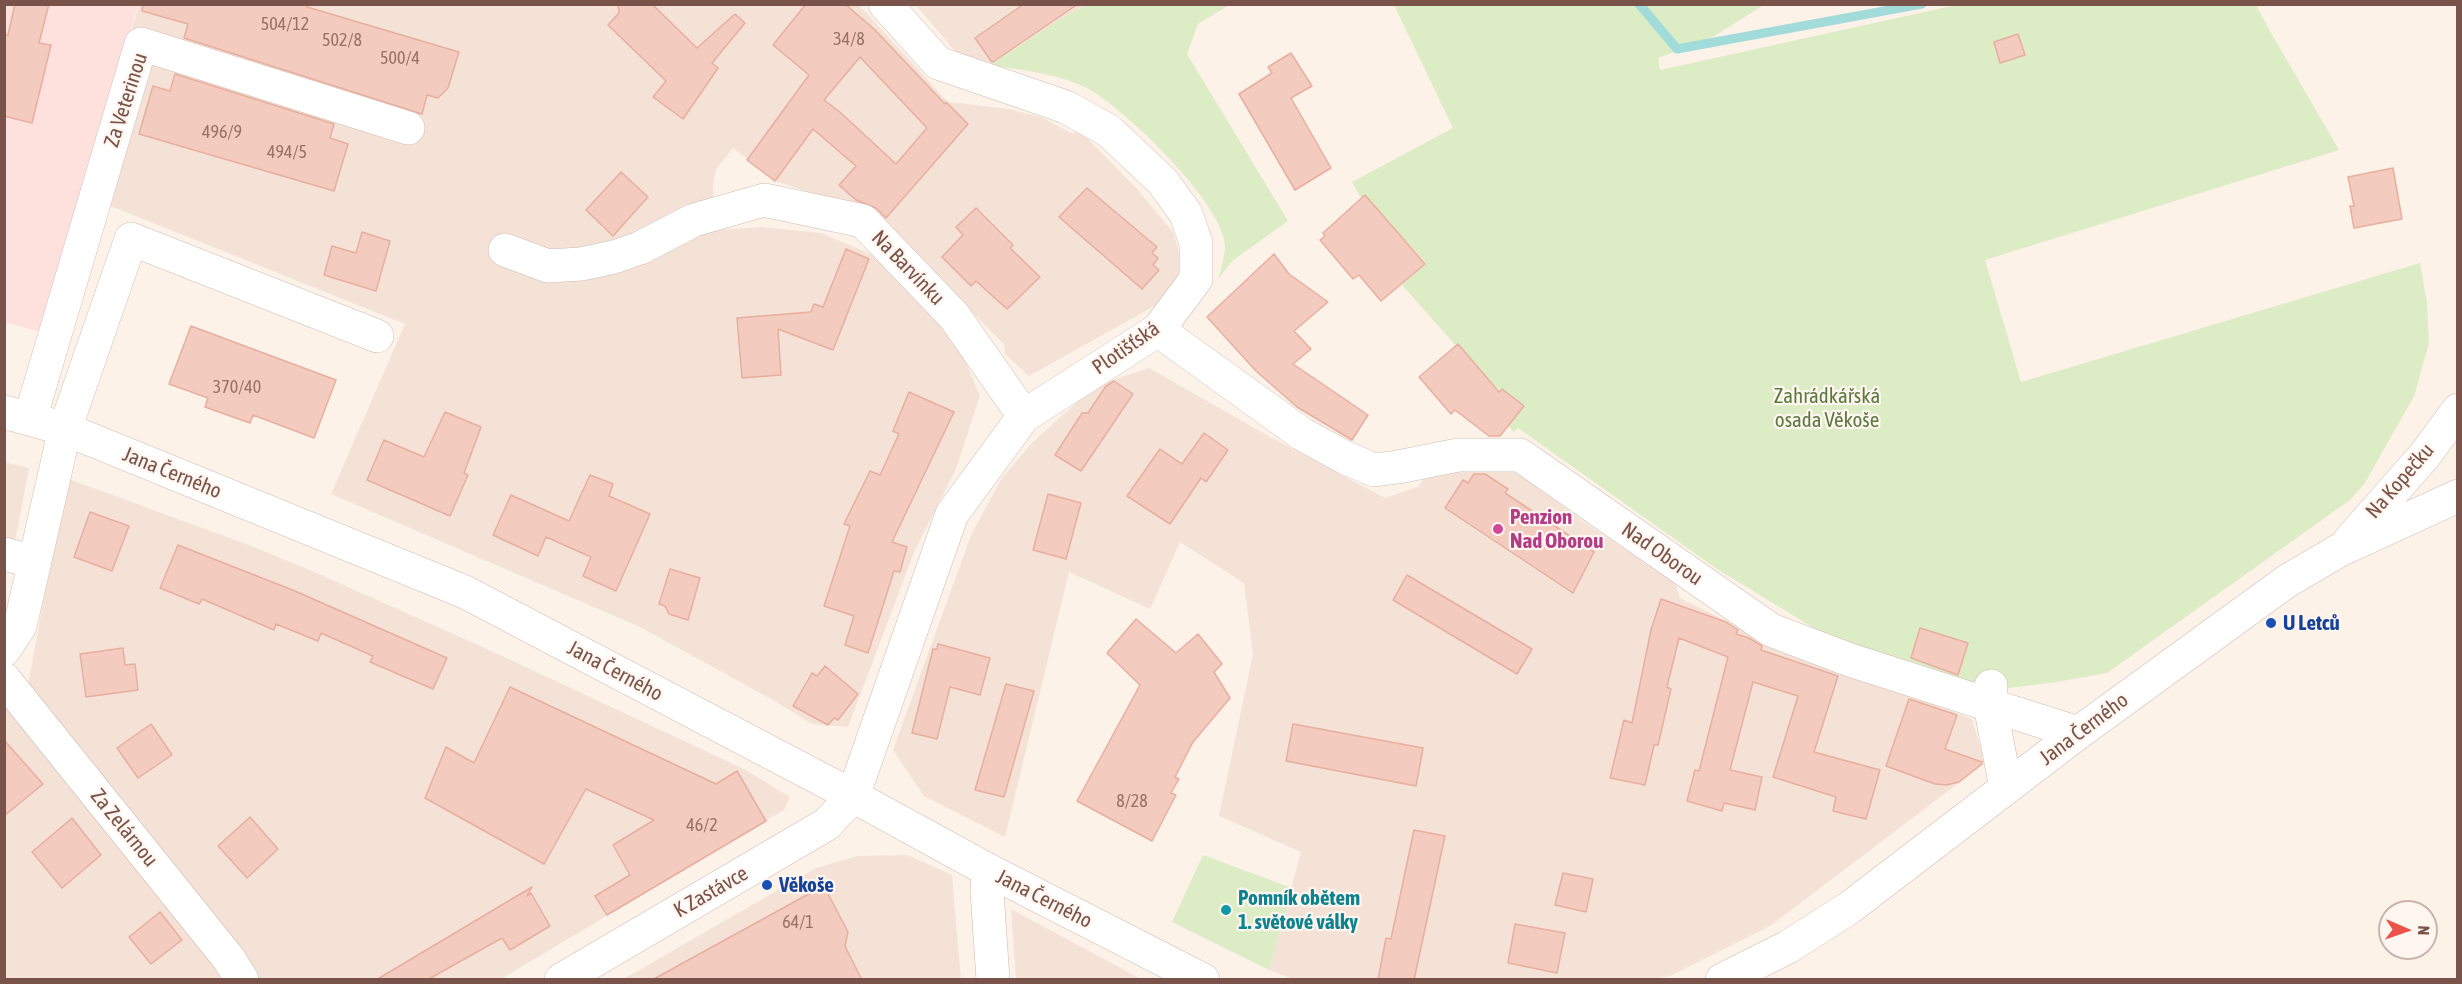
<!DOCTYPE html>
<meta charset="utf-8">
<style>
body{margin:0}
#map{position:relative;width:2462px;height:984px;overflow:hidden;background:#fdf2e8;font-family:"Asap Condensed",sans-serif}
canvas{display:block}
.frame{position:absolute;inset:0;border:6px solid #79534a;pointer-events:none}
.north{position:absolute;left:2378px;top:900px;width:60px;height:60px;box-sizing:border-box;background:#fff6f0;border:2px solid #c9b5ae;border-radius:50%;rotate:92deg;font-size:16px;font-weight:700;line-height:24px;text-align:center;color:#79534a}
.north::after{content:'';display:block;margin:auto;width:21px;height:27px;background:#ec5249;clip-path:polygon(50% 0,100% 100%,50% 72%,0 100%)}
</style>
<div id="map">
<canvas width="2462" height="984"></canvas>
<div class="frame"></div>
<div class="north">N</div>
</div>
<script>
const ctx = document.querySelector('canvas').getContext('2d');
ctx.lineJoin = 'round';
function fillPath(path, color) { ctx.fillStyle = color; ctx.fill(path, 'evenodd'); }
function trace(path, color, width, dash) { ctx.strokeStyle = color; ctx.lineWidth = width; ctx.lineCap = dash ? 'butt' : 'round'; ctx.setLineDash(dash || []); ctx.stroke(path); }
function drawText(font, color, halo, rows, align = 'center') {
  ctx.font = font + ' "Asap Condensed",sans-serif'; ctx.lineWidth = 4.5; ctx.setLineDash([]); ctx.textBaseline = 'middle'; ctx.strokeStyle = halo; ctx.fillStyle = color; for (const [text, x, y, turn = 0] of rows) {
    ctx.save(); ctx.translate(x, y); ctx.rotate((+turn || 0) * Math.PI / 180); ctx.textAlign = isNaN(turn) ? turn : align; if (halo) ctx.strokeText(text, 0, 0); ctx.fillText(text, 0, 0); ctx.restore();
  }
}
fillPath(new Path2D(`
 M 139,5 L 859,5 L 948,102 L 1009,109 L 1043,118 L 1073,134 L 1079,130 L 1137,189 L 1173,232 L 1182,263 L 1175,284 L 1158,304 L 1029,376 L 1005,354 L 1004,344 L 931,271 L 860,209 L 778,182 L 733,148 L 716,169 L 713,187 L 715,230 L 762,227 L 821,233 L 873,255 L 933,315 L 964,358 L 980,396 L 956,469 L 915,550 L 848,727 L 812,724 L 773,700 L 640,627 L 331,494 L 405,324 L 83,195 Z
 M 916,5 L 1086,5 L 1063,17 L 990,65 L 970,60 L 953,49 Z
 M 1149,368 L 1272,438 L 1385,498 L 1418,487 L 1426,476 L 1479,466 L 1517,473 L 1590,526 L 1675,583 L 1680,598 L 1766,641 L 1972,719 L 1985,763 L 1770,926 L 1672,975 L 1653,980 L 1296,980 L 1269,970 L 1301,852 L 1219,816 L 1253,654 L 1244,583 L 1180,542 L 1150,609 L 1069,572 L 1005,837 L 924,796 L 893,750 L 972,533 L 1002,478 L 1033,442 L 1095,386 Z
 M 4,462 L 29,468 L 13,552 L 5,549 Z
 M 66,478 L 246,544 L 310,570 L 498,654 L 746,770 L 790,797 L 784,810 L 501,979 L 255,979 L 27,690 Z
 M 4,701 L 234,979 L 5,979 Z
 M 907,855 L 952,875 L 961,979 L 622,980 L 816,868 L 857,856 Z
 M 1011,909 L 1141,979 L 1016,979 Z`), '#f5e2d6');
fillPath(new Path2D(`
 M 4,5 L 138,5 L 40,332 L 5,322 Z`), '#fee0dc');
fillPath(new Path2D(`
 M 1760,4 L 1762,6 L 1710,39 L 1658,58 L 1660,70 L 1956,5 L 2256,5 L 2270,31 L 2339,150 L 1985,260 L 2021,382 L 2420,263 L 2427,303 L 2429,343 L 2414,396 L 2365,483 L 2350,500 L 2107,673 L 2057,682 L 1999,689 L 1954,681 L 1827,636 L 1717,569 L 1518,428 L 1514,432 L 1507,425 L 1525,406 L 1488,382 L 1402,285 L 1426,263 L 1370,201 L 1361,198 L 1352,182 L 1453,128 L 1394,5 Z
 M 1086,5 L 1229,5 L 1198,24 L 1187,54 L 1288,221 L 1232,261 L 1219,278 C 1221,268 1225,256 1225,246 C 1223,203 1128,113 1092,91 C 1062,73 1023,71 990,65 L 1063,17 Z
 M 1203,855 L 1292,888 L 1269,970 L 1172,922 Z`), '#dcecc5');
trace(new Path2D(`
 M 1639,4 L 1677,49 L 1922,4`), '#a1dbda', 9);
const building = new Path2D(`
 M 15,4 L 49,4 L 39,43 L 51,45 L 32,123 L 4,116 L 4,34 L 8,35 Z
 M 143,4 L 307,4 L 307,7 L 459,52 L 448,88 L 438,98 L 427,95 L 422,114 L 184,38 L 188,24 L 142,11 Z
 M 618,4 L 652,4 L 697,48 L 735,14 L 745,23 L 712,63 L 718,68 L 683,119 L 653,97 L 666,81 L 608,25 L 619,13 Z
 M 806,4 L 845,4 L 874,29 L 945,104 L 946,102 L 968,124 L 886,218 L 876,208 L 856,200 L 839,185 L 856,166 L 813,129 L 775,181 L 747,160 L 809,75 L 773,45 ZM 860,57 L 927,128 L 896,164 L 841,113 L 824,100 Z
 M 1024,4 L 1078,4 L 993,62 L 991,61 L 975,38 Z
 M 2018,34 L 2025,55 L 2000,63 L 1994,42 Z
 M 1291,53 L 1312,86 L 1291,98 L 1331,168 L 1295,190 L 1239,94 L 1272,73 L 1268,67 Z
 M 175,74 L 334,124 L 330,138 L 348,144 L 334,191 L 139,134 L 153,86 L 170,91 Z
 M 2393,168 L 2402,219 L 2354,228 L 2350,206 L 2354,206 L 2348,177 Z
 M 621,172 L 648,197 L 613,236 L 586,210 Z
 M 1087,188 L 1157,247 L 1152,253 L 1158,258 L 1153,265 L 1159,270 L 1142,289 L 1059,217 Z
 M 1365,195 L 1425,264 L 1381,301 L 1359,275 L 1353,279 L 1320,240 L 1325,236 L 1323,233 Z
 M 976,208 L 1013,245 L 1010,248 L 1040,277 L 1007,309 L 976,281 L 971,286 L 942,257 L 963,235 L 956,227 Z
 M 362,232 L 390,241 L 376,291 L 324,275 L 332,246 L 356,253 Z
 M 846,249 L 869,259 L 833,350 L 778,329 L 781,375 L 742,378 L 737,318 L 811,312 L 814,304 L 823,307 Z
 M 1274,254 L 1289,274 L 1328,302 L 1294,331 L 1311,349 L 1293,364 L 1368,415 L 1352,440 L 1297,407 L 1256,371 L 1207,317 Z
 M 191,326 L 336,380 L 314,438 L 253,415 L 250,423 L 205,407 L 208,398 L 169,384 Z
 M 1458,344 L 1499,392 L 1502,389 L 1524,406 L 1500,436 L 1489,436 L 1455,410 L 1451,414 L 1419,377 Z
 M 1114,381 L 1133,394 L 1081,471 L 1055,455 L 1082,413 L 1088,413 L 1106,386 Z
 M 909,392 L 954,412 L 892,542 L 907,547 L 900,572 L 894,571 L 868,653 L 845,645 L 854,616 L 824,606 L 850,526 L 844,524 L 870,471 L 880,475 L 899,434 L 893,431 Z
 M 445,412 L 481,427 L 464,473 L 468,475 L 450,516 L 367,480 L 384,440 L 424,457 Z
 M 1204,433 L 1228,450 L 1206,482 L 1201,478 L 1170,524 L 1127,496 L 1160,449 L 1182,464 Z
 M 1474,474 L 1485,474 L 1508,489 L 1505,493 L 1594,552 L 1573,593 L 1445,508 L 1463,480 L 1468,483 Z
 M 590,475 L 613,484 L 609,496 L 650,514 L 616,591 L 583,576 L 591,557 L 546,537 L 538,556 L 493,535 L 511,495 L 569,521 Z
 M 1048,494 L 1081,503 L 1066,559 L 1033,550 Z
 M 90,512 L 129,526 L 112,571 L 74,557 Z
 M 178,545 L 295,591 L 447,658 L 433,689 L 370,662 L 373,656 L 321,633 L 318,641 L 276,624 L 274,630 L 202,599 L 199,604 L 160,588 Z
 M 670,569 L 700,578 L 688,620 L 669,614 L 665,606 L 659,604 Z
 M 1407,575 L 1532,649 L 1517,674 L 1393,600 Z
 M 1661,599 L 1726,622 L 1738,630 L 1736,634 L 1749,638 L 1762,646 L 1761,650 L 1838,676 L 1814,752 L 1880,770 L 1866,819 L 1833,811 L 1836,797 L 1773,777 L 1798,696 L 1753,682 L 1730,770 L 1762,777 L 1755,810 L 1724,803 L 1722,811 L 1687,801 L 1695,770 L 1699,771 L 1728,657 L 1679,638 L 1667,687 L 1671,689 L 1658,745 L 1654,745 L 1645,785 L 1610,778 L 1624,720 L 1632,723 L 1651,630 Z
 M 1136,619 L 1176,653 L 1198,634 L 1222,664 L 1214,672 L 1230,698 L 1193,742 L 1175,777 L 1179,779 L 1171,793 L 1176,795 L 1152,841 L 1077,801 L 1140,685 L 1107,653 Z
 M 1920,628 L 1968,643 L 1958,675 L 1911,658 Z
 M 938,644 L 990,658 L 980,695 L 950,687 L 937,739 L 912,733 L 933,649 L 937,649 Z
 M 123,648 L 125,665 L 135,664 L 138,690 L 86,697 L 80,654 Z
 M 825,666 L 858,694 L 838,720 L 834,718 L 828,725 L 793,706 L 812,673 L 817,676 Z
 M 1006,684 L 1034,691 L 1004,797 L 975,790 Z
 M 510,687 L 716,784 L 737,771 L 766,821 L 607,915 L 595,896 L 630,875 L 613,845 L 654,820 L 586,789 L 544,864 L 425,798 L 446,747 L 474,763 Z
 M 1909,699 L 1957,715 L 1945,749 L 1982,762 L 1982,764 L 1959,782 L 1946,785 L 1935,784 L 1886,766 Z
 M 151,724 L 172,755 L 138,778 L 117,748 Z
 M 1293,724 L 1423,748 L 1416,786 L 1286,761 Z
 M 4,740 L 43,784 L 4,816 Z
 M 250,817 L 278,849 L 247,878 L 218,846 Z
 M 72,818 L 101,855 L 62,888 L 32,852 Z
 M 1414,830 L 1445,836 L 1414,980 L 1378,980 L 1386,938 L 1391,939 Z
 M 1563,873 L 1593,879 L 1586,912 L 1555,905 Z
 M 532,887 L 527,896 L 531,893 L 550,926 L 510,950 L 502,938 L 427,980 L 376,980 Z
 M 825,888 L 848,932 L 845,946 L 862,980 L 652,980 L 814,891 L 815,893 Z
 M 160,912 L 182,940 L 151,964 L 129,937 Z
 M 1515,924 L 1565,933 L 1557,973 L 1508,963 Z`);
fillPath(building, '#f4cbbf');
trace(building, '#e8ae9e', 1.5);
const minor = new Path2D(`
 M 505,250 L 548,266 L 581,264 L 614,257 L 640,248 L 694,220 L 764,200 L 863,221 L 954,316 L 1024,416
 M 1158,330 L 1302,434 L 1344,457 L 1374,470 L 1398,467 L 1458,455 L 1520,455 L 1771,630 L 1850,660 L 1990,705 L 2006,788
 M 4,412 L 65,429 L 465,592 L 853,796 L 988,870 L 1203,980
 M 30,419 L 141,44 L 408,128
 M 2350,540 L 2425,455 L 2458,410
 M 4,554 L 35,562
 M 4,650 L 20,626 L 65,429 L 131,239 L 377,336
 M 4,679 L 229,959 L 242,980
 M 1991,686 L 1990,705 L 2078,733
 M 988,870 L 987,891 L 993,980
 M 561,980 L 827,824 L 853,796 L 952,514 L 1024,416 L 1158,330 L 1196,279 L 1196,243 L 1186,214 L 1163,182 L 1109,131 L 1066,107 L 938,63 L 885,4
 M 1722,980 L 1788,947 L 1849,908 L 2078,733 L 2287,581 L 2340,550 L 2458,496`);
trace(minor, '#d3bab0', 34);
trace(minor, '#fff', 33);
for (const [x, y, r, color] of [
 [1498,529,6,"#d1479c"],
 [2271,623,6,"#1a4fb4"],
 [767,885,6,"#1a4fb4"],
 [1226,910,6,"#0f9aa8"]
]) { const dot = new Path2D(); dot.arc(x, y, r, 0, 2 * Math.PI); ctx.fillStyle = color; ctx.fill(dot); trace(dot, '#fff6f0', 2); }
drawText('18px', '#987167', null, [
 ["504/12",285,24],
 ["34/8",849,39],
 ["502/8",342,40],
 ["500/4",400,58],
 ["496/9",222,132],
 ["494/5",287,152],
 ["370/40",237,387],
 ["8/28",1132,801],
 ["46/2",702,825],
 ["64/1",798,922]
]);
drawText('21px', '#79534a', '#fff6f0', [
 ["Za Veterinou",126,100,-72],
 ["Na Barvínku",908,268,46],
 ["Plotišťská",1126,348,-35],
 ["Jana Černého",172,473,22],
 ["Na Kopečku",2400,481,-49],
 ["Nad Oborou",1662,554,35],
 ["Jana Černého",615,671,28],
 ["Jana Černého",2084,729,-37],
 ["Za Zelárnou",124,828,51],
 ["K Zastávce",711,892,-30],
 ["Jana Černého",1044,899,27]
]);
drawText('21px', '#5a7a3f', '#fff6f0', [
 ["Zahrádkářská",1827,396],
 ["osada Věkoše",1827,420]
]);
drawText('bold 21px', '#b23c85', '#fff6f0', [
 ["Penzion",1510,517],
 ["Nad Oborou",1510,541]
], 'left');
drawText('bold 21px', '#164399', '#fff6f0', [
 ["U Letců",2283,623],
 ["Věkoše",779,885]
], 'left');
drawText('bold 21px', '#0d838f', '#fff6f0', [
 ["Pomník obětem",1238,898],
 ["1. světové války",1238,922]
], 'left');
</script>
